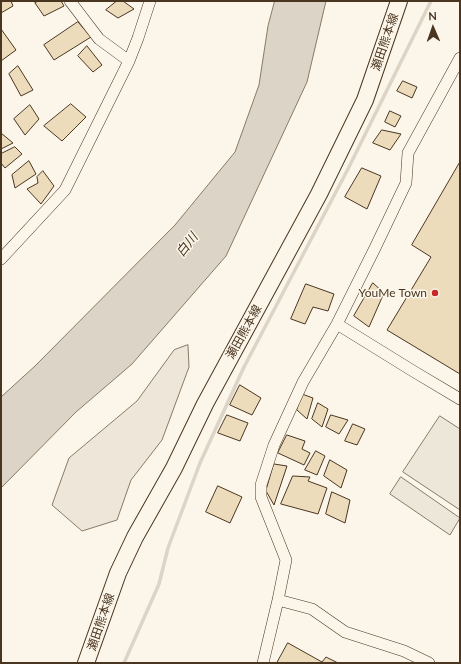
<!DOCTYPE html>
<meta charset="utf-8">
<style>
body{margin:0}
#map{position:relative;width:461px;height:664px;overflow:hidden;background:#fbf6e9;font-family:Lato,sans-serif}
canvas{display:block}
.frame{position:absolute;inset:0;border:2px solid #4a3520;pointer-events:none}
.north{position:absolute;left:413px;top:8px;width:40px;height:40px;-webkit-text-stroke:3px #fbf6e9;paint-order:stroke;rotate:358deg;font-size:11px;font-weight:700;line-height:16px;text-align:center;color:#4a3520}
.north::after{content:'';display:block;margin:auto;width:14px;height:18px;background:#4a3520;clip-path:polygon(50% 0,100% 100%,50% 72%,0 100%)}
</style>
<div id="map">
<canvas width="461" height="664"></canvas>
<div class="frame"></div>
<div class="north">N</div>
</div>
<script>
const ctx = document.querySelector('canvas').getContext('2d');
ctx.lineJoin = 'round';
function fillPath(path, color) { ctx.fillStyle = color; ctx.fill(path, 'evenodd'); }
function trace(path, color, width, dash) { ctx.strokeStyle = color; ctx.lineWidth = width; ctx.lineCap = dash ? 'butt' : 'round'; ctx.setLineDash(dash || []); ctx.stroke(path); }
function drawText(font, color, halo, rows, align = 'center') {
  ctx.font = font + ' Lato,"Noto Sans JP",sans-serif'; ctx.lineWidth = 3; ctx.setLineDash([]); ctx.textBaseline = 'middle'; ctx.strokeStyle = halo; ctx.fillStyle = color; for (const [text, x, y, turn = 0] of rows) {
    ctx.save(); ctx.translate(x, y); ctx.rotate((+turn || 0) * Math.PI / 180); ctx.textAlign = isNaN(turn) ? turn : align; if (halo) ctx.strokeText(text, 0, 0); ctx.fillText(text, 0, 0); ctx.restore();
  }
}
const green = new Path2D(`
 M 188,345 L 189,367 L 162,440 L 131,480 L 117,520 L 82,531 L 52,505 L 69,458 L 137,401 L 174,350 Z`);
fillPath(green, '#ede6d9');
trace(green, '#887966', 1);
const parking = new Path2D(`
 M 440,416 L 460,429 L 460,510 L 403,472 Z
 M 401,477 L 460,518 L 450,535 L 390,494 Z`);
fillPath(parking, '#ede7d9');
trace(parking, '#887966', 1);
const water = new Path2D(`
 M 275,1 L 326,1 L 307,82 L 226,256 L 132,364 L 76,412 L 1,488 L 1,397 L 35,366 L 175,225 L 235,152 L 259,85 L 268,26 Z`);
fillPath(water, '#dcd4c6');
trace(water, '#887966', 1);
trace(new Path2D(`
 M 124,663 L 159,584 L 168,548 L 200,463 L 244,367 L 348,169 L 431,1`), '#dcd4c6', 3.5);
const building = new Path2D(`
 M 1,1 L 11,1 L 13,6 L 1,13 Z
 M 39,1 L 61,1 L 64,6 L 44,16 L 35,3 Z
 M 117,1 L 123,1 L 134,9 L 118,18 L 106,10 Z
 M 78,22 L 91,37 L 54,60 L 44,45 Z
 M 1,29 L 16,50 L 1,61 Z
 M 87,46 L 102,65 L 93,72 L 78,56 Z
 M 18,66 L 33,90 L 21,96 L 9,74 Z
 M 403,81 L 417,87 L 412,98 L 397,91 Z
 M 71,104 L 86,117 L 62,141 L 44,126 Z
 M 30,105 L 39,119 L 25,135 L 14,119 Z
 M 390,111 L 401,116 L 395,127 L 385,122 Z
 M 382,130 L 401,134 L 390,150 L 373,143 Z
 M 1,133 L 13,143 L 1,149 Z
 M 15,147 L 22,154 L 5,168 L 1,163 L 1,154 Z
 M 29,161 L 36,174 L 15,188 L 12,175 Z
 M 460,162 L 460,374 L 387,330 L 431,257 L 412,245 Z
 M 362,168 L 381,176 L 367,209 L 345,197 Z
 M 43,171 L 54,186 L 41,204 L 27,189 L 38,183 L 37,177 Z
 M 373,283 L 384,293 L 369,327 L 354,316 Z
 M 306,284 L 334,294 L 328,311 L 313,307 L 305,324 L 291,319 Z
 M 240,385 L 261,398 L 252,415 L 230,405 Z
 M 302,394 L 313,398 L 307,419 L 297,410 Z
 M 318,403 L 328,409 L 322,427 L 312,419 Z
 M 227,415 L 248,423 L 240,441 L 218,433 Z
 M 331,415 L 348,420 L 339,434 L 326,427 Z
 M 353,424 L 365,429 L 357,445 L 345,441 Z
 M 287,435 L 305,441 L 302,449 L 310,453 L 304,465 L 278,453 Z
 M 316,451 L 325,456 L 317,475 L 305,470 Z
 M 330,460 L 347,470 L 341,488 L 324,476 Z
 M 274,464 L 287,466 L 274,505 L 266,491 Z
 M 293,476 L 310,477 L 308,481 L 327,488 L 318,514 L 281,504 Z
 M 218,486 L 242,497 L 230,523 L 206,512 Z
 M 332,492 L 350,500 L 345,523 L 326,514 Z
 M 288,643 L 322,662 L 326,657 L 338,663 L 277,663 Z`);
fillPath(building, '#ecdcbc');
trace(building, '#4a3520', 1);
const street = new Path2D(`
 M 70,1 L 99,39 L 129,61
 M 1,259 L 65,190 L 129,61 L 138,38 L 150,1
 M 337,324 L 413,371 L 460,399
 M 278,600 L 312,609 L 345,632 L 404,651 L 429,663
 M 263,663 L 278,600 L 286,560 L 261,497 L 261,485 L 274,445 L 303,382 L 337,324 L 375,248 L 406,183 L 408,153 L 460,58`);
const secondary = new Path2D(`
 M 86,663 L 118,573 L 135,537 L 174,468 L 205,404 L 319,194 L 365,100 L 399,1`);
trace(street, '#4a3520', 12);
trace(secondary, '#4a3520', 18);
trace(street, '#fbf6e9', 11);
trace(secondary, '#fbf6e9', 16);
for (const [x, y, r, color] of [
 [435,293,4,"#c62828"]
]) { const dot = new Path2D(); dot.arc(x, y, r, 0, 2 * Math.PI); ctx.fillStyle = color; ctx.fill(dot); trace(dot, '#fbf6e9', 1.5); }
drawText('12px', '#4a3520', '#fbf6e9', [
 ["瀬田熊本線",385,42,-71],
 ["瀬田熊本線",244,332,-61],
 ["瀬田熊本線",101,622,-71]
]);
drawText('12px', '#4a3520', '#fbf6e9', [
 ["YouMe Town",427,293]
], 'right');
drawText('italic 13px', '#4a3520', '#fbf6e9', [
 ["白川",187,245,-52]
]);
</script>
